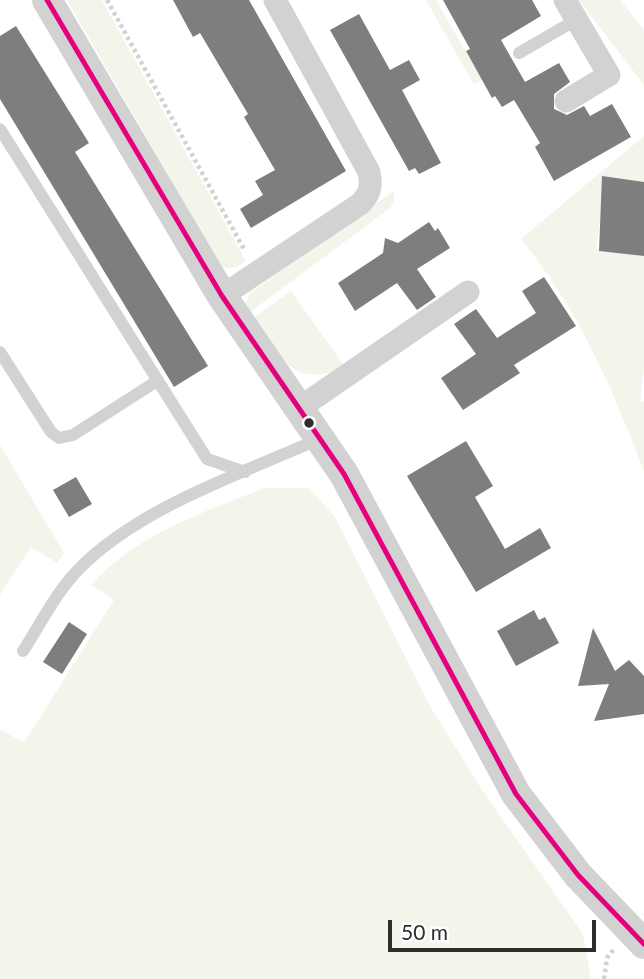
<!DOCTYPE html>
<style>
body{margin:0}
#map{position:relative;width:644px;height:979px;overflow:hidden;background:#fff;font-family:Lato,sans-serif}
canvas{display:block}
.scale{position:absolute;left:388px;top:920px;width:208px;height:32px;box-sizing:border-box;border:4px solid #2d2d2d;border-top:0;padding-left:9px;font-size:21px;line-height:24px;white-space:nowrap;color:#2d2d2d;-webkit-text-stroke:5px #fff;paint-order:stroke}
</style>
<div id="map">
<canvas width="644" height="979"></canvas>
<div class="scale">50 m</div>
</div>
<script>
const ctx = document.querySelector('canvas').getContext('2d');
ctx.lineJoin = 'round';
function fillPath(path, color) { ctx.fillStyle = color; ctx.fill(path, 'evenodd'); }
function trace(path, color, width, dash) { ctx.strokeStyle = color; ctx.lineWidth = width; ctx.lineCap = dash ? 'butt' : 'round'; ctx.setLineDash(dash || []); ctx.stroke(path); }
fillPath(new Path2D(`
 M 67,0 L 102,0 L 246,261 C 237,267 231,271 221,266 Z
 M 426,0 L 436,0 L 482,80 L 474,85 Z
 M 579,0 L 620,0 L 644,30 L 644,85 Z
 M 644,136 L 644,182 L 605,177 L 596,250 L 644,256 L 644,369 L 640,401 L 644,402 L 644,471 C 613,389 577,307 521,239 Z
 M 394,191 L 394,202 L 390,208 L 249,313 L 246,302 L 250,293 Z
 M 291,291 L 345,367 C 293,390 280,357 253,318 Z
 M 0,445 L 64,553 L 57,563 L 31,547 L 0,595 Z
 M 264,488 L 309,488 L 335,517 L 431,708 L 482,790 L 583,934 L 591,979 L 0,979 L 0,729 L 24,743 L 114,600 L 91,585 C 136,534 203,513 264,488 Z`), '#f1f5ea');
fillPath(new Path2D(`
 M 173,0 L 249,0 L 346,171 L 251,228 L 240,209 L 263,195 L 255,181 L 275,170 L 244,117 L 248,114 L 200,33 L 193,37 Z
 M 443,0 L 532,0 L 541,16 L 501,40 L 525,82 L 559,63 L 570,82 L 554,94 L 554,109 L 567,115 L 584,106 L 590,116 L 612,104 L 631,137 L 554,181 L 535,147 L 540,143 L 514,100 L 502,107 L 495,96 L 492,98 L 466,51 L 470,49 Z
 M 359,14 L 390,70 L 409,60 L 420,80 L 402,90 L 441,163 L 419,174 L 415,168 L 409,171 L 330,30 Z
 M 16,26 L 89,143 L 75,152 L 208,366 L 174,387 L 0,99 L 0,36 Z
 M 602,176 L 644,182 L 644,256 L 599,251 Z
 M 429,222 L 435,231 L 438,228 L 450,248 L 417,269 L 436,297 L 417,310 L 397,283 L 355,311 L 338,283 L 383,253 L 385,238 L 398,243 Z
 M 544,277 L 576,326 L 514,365 L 520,373 L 463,410 L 441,378 L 476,354 L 454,324 L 476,309 L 497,338 L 536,313 L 522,291 Z
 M 466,441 L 493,486 L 475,497 L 505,549 L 540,528 L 551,548 L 476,592 L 407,476 Z
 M 76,477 L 92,504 L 69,517 L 53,490 Z
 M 534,610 L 539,620 L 545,617 L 559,643 L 516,666 L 497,631 Z
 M 69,622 L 87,634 L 62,674 L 43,662 Z
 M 593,628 L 615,671 L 629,660 L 644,676 L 644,714 L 594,721 L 609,684 L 578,686 Z`), '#7e7e7e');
trace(new Path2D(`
 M 107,0 L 245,251
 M 604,979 L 607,958 L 613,950`), '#d2d2d2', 4.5, [3.5, 3.5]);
trace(new Path2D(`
 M 519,53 L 576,20
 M 0,129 L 207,459 L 245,472
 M 0,352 L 51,432 L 59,438 L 73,435 L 157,381
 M 23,651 C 40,625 55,594 77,571 C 137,508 241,474 319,439`), '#d2d2d2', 12);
trace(new Path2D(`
 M 565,0 L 609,75 L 566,101
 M 222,296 L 360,204 C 370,194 372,187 369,172 L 275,0
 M 298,409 L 468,292`), '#d2d2d2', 23);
trace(new Path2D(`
 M 47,0 L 222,296 L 344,474 L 516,794 L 578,875 L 644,944`), '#d2d2d2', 30);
trace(new Path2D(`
 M 47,0 L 222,296 L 344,474 L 516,794 L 578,875 L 644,944`), '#e5007d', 5);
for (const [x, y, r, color] of [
 [309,423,6,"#2d2d2d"]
]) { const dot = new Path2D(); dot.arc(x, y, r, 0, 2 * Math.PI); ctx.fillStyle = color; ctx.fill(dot); trace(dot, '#fff', 2.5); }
</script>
